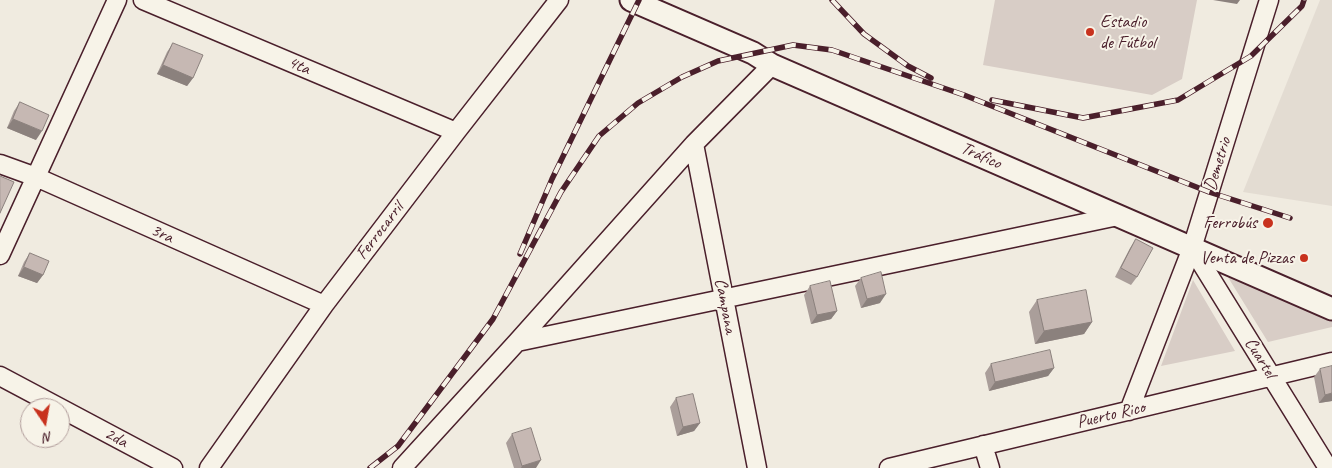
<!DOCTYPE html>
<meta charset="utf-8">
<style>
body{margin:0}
#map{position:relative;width:1332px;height:468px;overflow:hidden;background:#f0ebe0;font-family:Caveat,sans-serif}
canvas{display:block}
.north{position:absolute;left:20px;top:398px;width:50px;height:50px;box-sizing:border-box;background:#f7f3e8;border:1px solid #b29e9c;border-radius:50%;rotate:168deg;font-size:14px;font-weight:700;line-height:20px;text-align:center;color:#4a1f2b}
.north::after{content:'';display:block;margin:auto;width:18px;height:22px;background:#c8321e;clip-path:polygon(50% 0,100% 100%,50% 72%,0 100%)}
</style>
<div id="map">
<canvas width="1332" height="468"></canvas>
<div class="north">N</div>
</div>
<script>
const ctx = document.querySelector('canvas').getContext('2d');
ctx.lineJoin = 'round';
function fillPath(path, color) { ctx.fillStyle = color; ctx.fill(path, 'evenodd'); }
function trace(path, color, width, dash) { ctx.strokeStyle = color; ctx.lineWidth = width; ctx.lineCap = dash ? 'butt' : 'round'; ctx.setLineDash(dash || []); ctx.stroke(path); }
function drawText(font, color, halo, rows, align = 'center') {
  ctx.font = font + ' Caveat,sans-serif'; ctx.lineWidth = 4; ctx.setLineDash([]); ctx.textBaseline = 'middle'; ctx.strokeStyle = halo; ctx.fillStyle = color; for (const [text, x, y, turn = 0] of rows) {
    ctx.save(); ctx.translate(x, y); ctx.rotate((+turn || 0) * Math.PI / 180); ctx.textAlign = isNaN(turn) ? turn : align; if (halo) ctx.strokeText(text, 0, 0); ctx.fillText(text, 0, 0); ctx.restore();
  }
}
fillPath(new Path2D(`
 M 1320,0 L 1332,0 L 1332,206 L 1243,192 Z`), '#e3dcd2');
fillPath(new Path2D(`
 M 995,0 L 1197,0 L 1182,79 L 1152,95 L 983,65 Z
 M 1226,274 L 1332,321 L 1332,327 L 1268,342 Z
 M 1193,280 L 1235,351 L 1161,366 Z`), '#d8cdc6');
const minor = new Path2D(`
 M 143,0 L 456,132
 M 694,144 L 757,468
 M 0,164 L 36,177 L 324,305
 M 1192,248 L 1328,468
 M 0,255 L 117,0
 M 517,342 L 1118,216
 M 0,376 L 173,468
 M 1129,411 L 1192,248 L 1269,0
 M 983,445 L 990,468
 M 209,468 L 324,305 L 456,132 L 559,0
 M 402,468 L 517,342 L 694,144 L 772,65
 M 889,468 L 1332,362`);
const tertiary = new Path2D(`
 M 631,0 L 753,53 L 772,65 L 1332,309`);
trace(minor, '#4a1f2b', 21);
trace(tertiary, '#4a1f2b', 25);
trace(minor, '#f7f3e8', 18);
trace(tertiary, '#f7f3e8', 21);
const rail = new Path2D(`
 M 832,0 L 864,34 L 908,66 L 931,78
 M 992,100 L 1083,118 L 1178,100 L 1251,56 L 1302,6 L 1304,0
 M 520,254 L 552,179 L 639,0
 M 370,468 L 398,446 L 493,319 L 561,192 L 599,136 L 638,103 L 682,77 L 718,61 L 793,45 L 832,50 L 964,95 L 1209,192 L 1290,218`);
trace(rail, '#4a1f2b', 5.5);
trace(rail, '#f7f3e8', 4, [11]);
fillPath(new Path2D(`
 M 173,43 L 193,78 L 187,86 L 157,74 L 167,52 Z
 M 20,102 L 36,140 L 7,128 L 14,111 Z
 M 1136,239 L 1137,277 L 1131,285 L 1115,277 L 1130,248 Z
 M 30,253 L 43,275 L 37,283 L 18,276 L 24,262 Z
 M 861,278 L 880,303 L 861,308 L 855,286 Z
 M 810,286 L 837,311 L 831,319 L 811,324 L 804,295 Z
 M 1037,300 L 1092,322 L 1084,334 L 1035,344 L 1029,312 Z
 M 991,364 L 1054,368 L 1048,376 L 989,391 L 985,373 Z
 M 1320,369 L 1332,401 L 1319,403 L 1314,377 Z
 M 676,398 L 700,423 L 694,431 L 677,436 L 670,407 Z
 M 512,434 L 536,468 L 514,468 L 506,443 Z`), '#aa9e9a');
fillPath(new Path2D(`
 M 1213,0 L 1240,0 L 1237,4 Z
 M 163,65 L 193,78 L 187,86 L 157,74 Z
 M 13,119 L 42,131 L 36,140 L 7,128 Z
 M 24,267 L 43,275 L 37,283 L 18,276 Z
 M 886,294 L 880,303 L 861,308 L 867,299 Z
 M 837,311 L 831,319 L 811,324 L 817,315 Z
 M 1092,322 L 1084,334 L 1035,344 L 1044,331 Z
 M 1054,368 L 1048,376 L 989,391 L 995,382 Z
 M 1332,393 L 1332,401 L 1319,403 L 1325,395 Z
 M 700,423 L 694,431 L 677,436 L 683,427 Z
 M 541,460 L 536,468 L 521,468 L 522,466 Z`), '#8b817d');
const building = new Path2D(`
 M 173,43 L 203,55 L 193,78 L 163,65 Z
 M 20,102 L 49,115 L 42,131 L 13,119 Z
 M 0,176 L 14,182 L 0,213 Z
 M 1136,239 L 1153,248 L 1137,277 L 1121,268 Z
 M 30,253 L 49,261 L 43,275 L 24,267 Z
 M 881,272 L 886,294 L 867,299 L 861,278 Z
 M 830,281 L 837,311 L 817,315 L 810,286 Z
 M 1086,290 L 1092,322 L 1044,331 L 1037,300 Z
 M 1050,350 L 1054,368 L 995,382 L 991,364 Z
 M 1332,366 L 1332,393 L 1325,395 L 1320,369 Z
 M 693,394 L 700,423 L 683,427 L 676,398 Z
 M 531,428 L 541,460 L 522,466 L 512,434 Z`);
fillPath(building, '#c6b8b3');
trace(building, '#8b817d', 1);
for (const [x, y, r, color] of [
 [1090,32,5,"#c8321e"],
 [1268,223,6,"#c8321e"],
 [1304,258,5,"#c8321e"]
]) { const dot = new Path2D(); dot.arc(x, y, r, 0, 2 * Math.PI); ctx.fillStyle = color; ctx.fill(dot); trace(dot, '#f7f3e8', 2); }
drawText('18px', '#4a1f2b', '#f7f3e8', [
 ["Estadio",1100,22,"left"],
 ["de Fútbol",1100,43,"left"],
 ["Ferrobús",1257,223],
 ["Venta de Pizzas",1294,258]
], 'right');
drawText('18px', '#4a1f2b', '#f7f3e8', [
 ["4ta",299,66,23],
 ["Tráfico",981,156,24],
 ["Demetrio",1218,164,-73],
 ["Ferrocarril",380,231,-53],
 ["3ra",162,234,24],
 ["Campana",725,306,79],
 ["Cuartel",1260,358,58],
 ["Puerto Rico",1111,415,-13],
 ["2da",116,438,28]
]);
</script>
